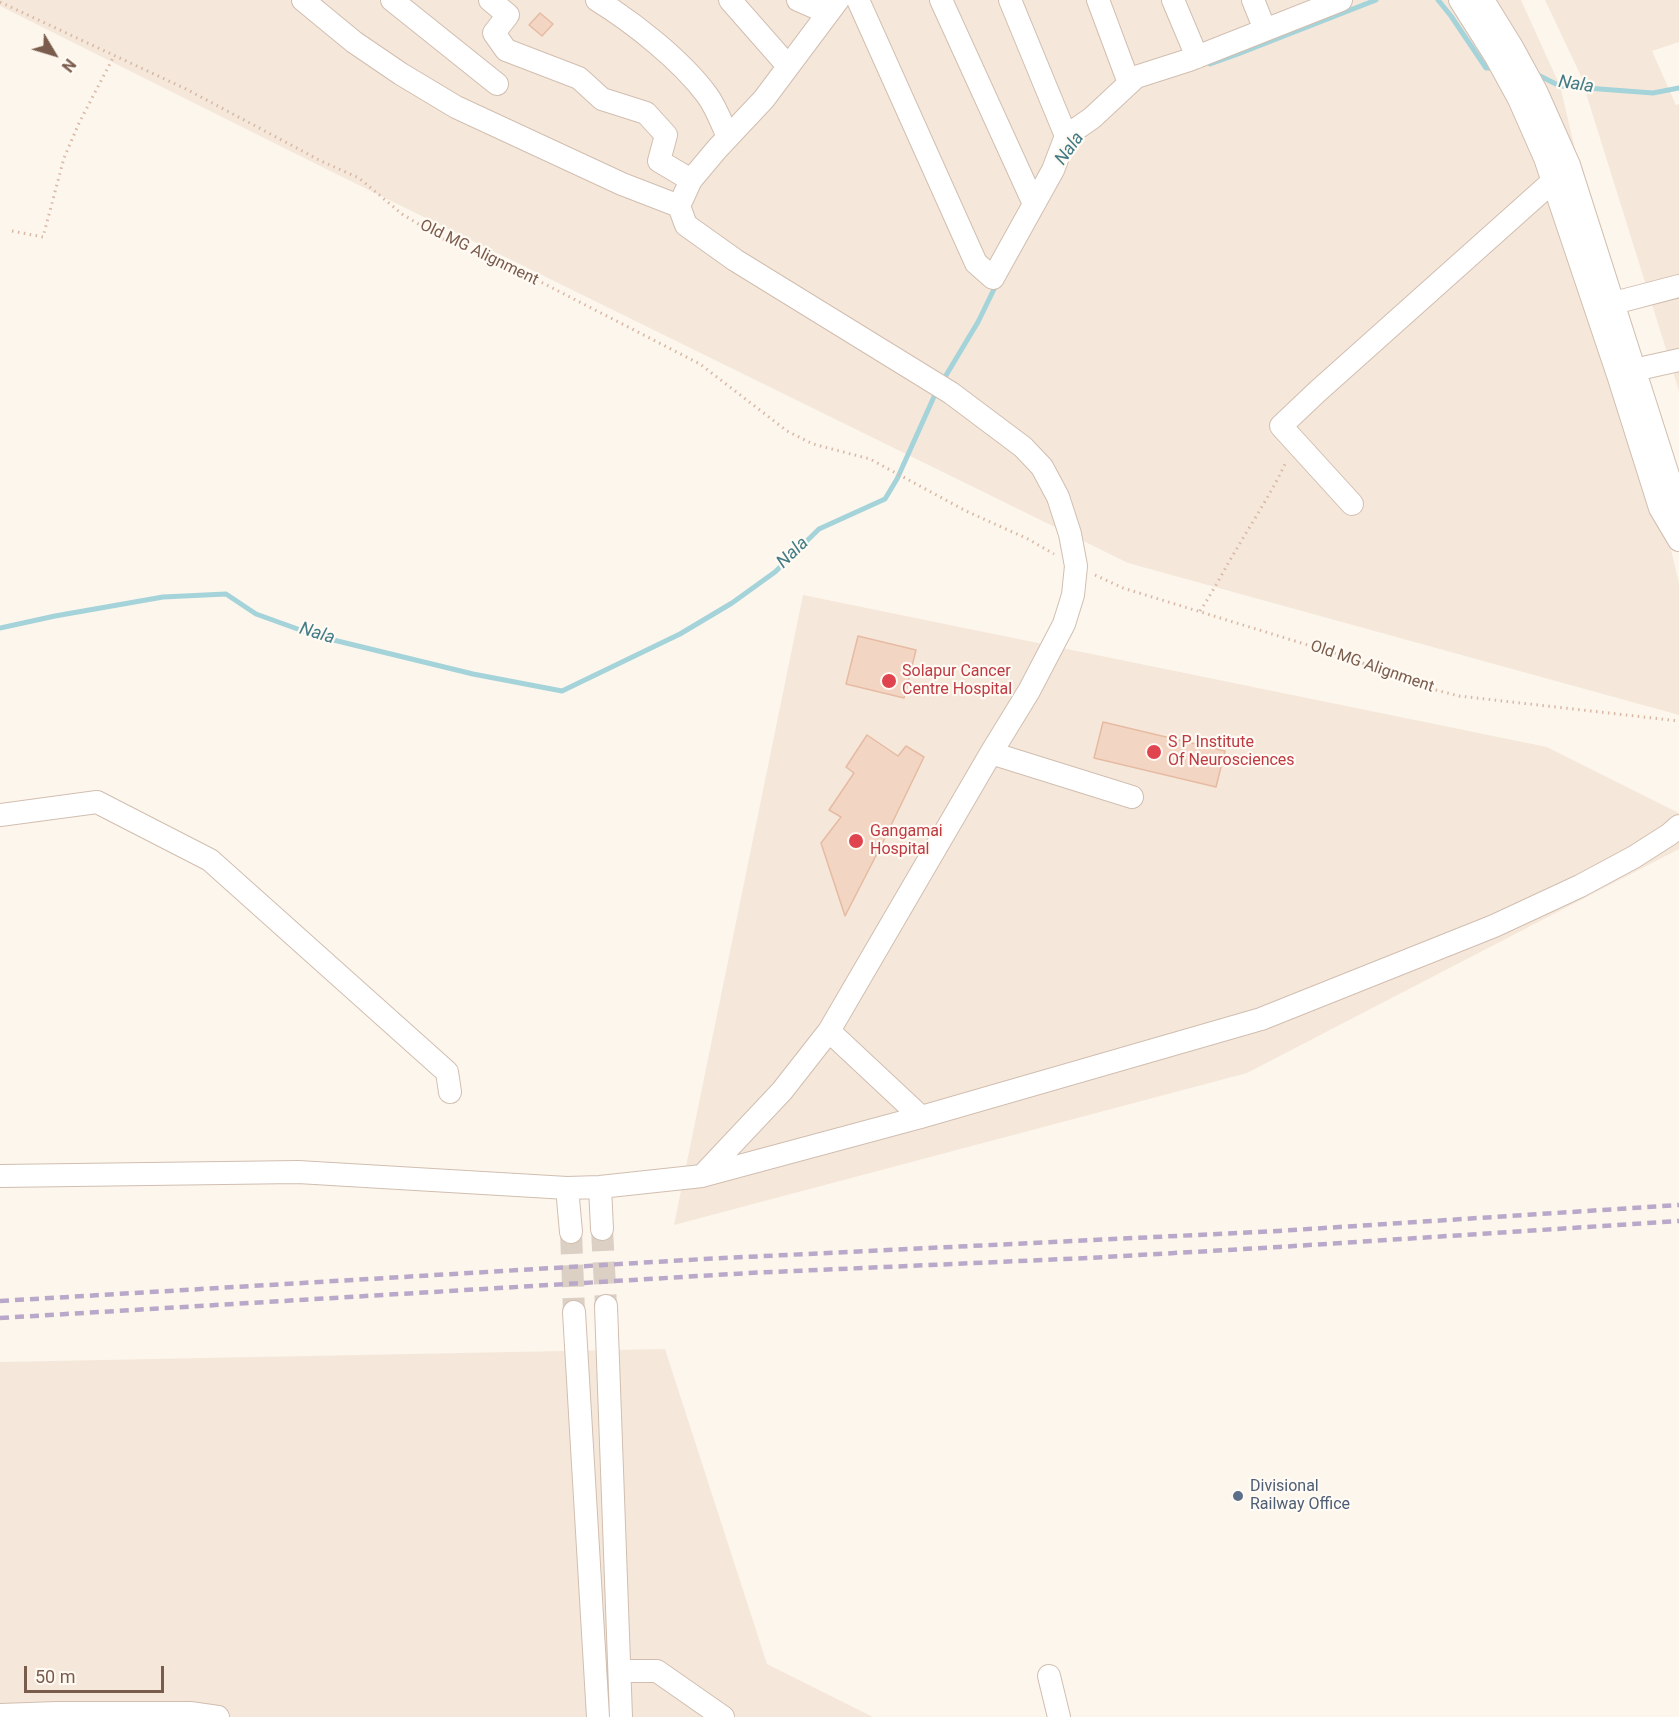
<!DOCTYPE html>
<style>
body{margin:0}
#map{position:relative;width:1679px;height:1717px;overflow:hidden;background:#fdf6ec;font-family:Roboto,sans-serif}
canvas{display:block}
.north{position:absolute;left:24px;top:24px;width:60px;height:60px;-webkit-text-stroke:4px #fffaf3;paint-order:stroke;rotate:128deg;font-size:16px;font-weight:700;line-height:24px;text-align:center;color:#7a5c4d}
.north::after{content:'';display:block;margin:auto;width:21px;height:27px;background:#7a5c4d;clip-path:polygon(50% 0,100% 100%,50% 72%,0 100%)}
.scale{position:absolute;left:24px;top:1666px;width:140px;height:27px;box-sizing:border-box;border:3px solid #7a5c4d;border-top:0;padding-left:8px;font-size:18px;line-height:21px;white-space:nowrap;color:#7a5c4d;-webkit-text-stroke:4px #fffaf3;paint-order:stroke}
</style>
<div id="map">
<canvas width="1679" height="1717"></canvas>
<div class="north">N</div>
<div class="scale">50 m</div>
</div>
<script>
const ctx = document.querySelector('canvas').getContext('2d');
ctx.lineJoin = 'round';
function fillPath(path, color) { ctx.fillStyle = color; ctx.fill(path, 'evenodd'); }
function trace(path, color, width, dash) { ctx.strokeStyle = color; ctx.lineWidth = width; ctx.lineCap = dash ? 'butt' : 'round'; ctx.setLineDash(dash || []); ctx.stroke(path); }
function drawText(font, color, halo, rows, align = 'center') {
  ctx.font = font + ' Roboto,sans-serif'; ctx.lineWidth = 4.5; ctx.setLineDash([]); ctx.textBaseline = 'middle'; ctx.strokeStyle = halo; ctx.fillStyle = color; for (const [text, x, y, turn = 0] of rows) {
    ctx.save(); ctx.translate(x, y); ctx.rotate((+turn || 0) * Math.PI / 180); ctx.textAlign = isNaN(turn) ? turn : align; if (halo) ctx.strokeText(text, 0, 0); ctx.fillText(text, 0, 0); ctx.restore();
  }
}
fillPath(new Path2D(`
 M 0,0 L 1521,0 L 1560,86 L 1679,583 L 1679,715 L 1128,563 L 326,169 L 0,6 Z
 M 1545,0 L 1679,0 L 1679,42 L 1652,51 L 1676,105 L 1679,104 L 1679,391 L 1580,74 Z
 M 803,595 L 1547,747 L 1679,813 L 1679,849 L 1247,1073 L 674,1225 Z
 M 665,1349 L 767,1664 L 873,1717 L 0,1717 L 0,1362 Z`), '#f5e8da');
trace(new Path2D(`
 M 1438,0 L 1451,16 L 1486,68 L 1494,68
 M 1210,64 L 1238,54 L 1376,0
 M 1534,73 L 1560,86 L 1653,93 L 1679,88
 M 942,382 L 978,322 L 997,283
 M 0,628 L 55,616 L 163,597 L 226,594 L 256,614 L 317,636 L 473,674 L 562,691 L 680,634 L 732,603 L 775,572 L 819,529 L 885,499 L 897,479 L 937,390`), '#a5d3da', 5);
const building = new Path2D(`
 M 540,13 L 553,24 L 542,36 L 529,25 Z
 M 858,636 L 916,650 L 904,698 L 846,684 Z
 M 1103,722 L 1225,751 L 1216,787 L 1094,758 Z
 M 867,735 L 898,756 L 906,746 L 924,757 L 882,844 L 845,916 L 821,843 L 841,817 L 829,810 L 854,773 L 846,767 Z`);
fillPath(building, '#f3d5c3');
trace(building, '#e6bba3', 1.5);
trace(new Path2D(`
 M 602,1229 L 606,1306
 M 571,1232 L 574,1312`), '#dcd0c4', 22, [22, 11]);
const minor = new Path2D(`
 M 303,0 L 354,42 L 401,74 L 456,107 L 622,184 L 679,206
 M 392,0 L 497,84
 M 490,0 L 508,15 L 494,33 L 506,50 L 579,78 L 602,99 L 646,113 L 666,135 L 659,161 L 691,180
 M 597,0 C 634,23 681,60 707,95 C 716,107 722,124 728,137
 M 730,0 L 788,66
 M 798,0 L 828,13
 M 838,0 L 764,99 L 717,149 L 691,180 L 679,206 L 686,225 L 735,260 L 951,393 L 1023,447 L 1042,467 L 1058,497 L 1070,534 L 1076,566 L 1073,595 L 1064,624 L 1029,691 L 991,753 L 829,1031 L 921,1117
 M 858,0 L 976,263 L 993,278 L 1053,170 L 1066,136 L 1092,118 L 1136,77 L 1189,60 L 1341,0
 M 941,0 L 1034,204
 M 1010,0 L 1066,136
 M 1098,0 L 1129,83
 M 1173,0 L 1197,57
 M 1253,0 L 1265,30
 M 1460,0 L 1496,57 L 1519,99 L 1545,158 L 1619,378 L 1660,508 L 1679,540
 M 1483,0 L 1512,47 L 1536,91 L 1569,165 L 1676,500 L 1679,517
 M 1614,303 L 1679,286
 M 1634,370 L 1679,360
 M 1352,504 L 1281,426 L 1318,391 L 1562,173
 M 991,753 L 1132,797
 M 0,815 L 97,802 L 210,860 L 447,1072 L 450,1092
 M 0,1176 L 298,1172 L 567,1188 L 600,1187 L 702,1176 L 921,1117 L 1261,1019 L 1494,926 L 1580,886 L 1634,857 L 1670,834 L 1679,826
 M 702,1176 L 782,1091 L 829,1031
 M 600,1187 L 602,1229
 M 567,1188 L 571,1232
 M 606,1306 L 621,1717
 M 574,1312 L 598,1717
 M 621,1671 L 657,1671 L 723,1717
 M 1049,1676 L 1059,1717
 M 0,1715 L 57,1713 L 190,1713 L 218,1717`);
trace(minor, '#d1beb0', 24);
trace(new Path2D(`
 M 0,2 L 186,89 L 321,161 L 359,178 L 402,214 L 443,239 L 535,279 L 700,364 L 787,431 L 813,444 L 870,459 L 966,511 L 1028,539 L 1054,554
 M 12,231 L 43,237 L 64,158 L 79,123 L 114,56
 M 1095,575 L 1123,588 L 1350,658 L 1416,685 L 1459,696 L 1679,721
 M 1200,611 C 1212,593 1222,574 1233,555 C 1251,524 1271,494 1286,462`), '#d9b8a5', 3, [1.5, 4.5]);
trace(minor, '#fff', 22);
trace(new Path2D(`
 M 0,1301 L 704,1259 L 1278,1231 L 1679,1205
 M 0,1318 L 749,1273 L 1088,1258 L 1279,1247 L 1679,1221`), '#b9a8c9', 4.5, [9, 6]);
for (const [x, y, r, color] of [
 [889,681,8,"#e0444e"],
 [1154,752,8,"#e0444e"],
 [856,841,8,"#e0444e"],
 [1238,1496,6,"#5c6f8a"]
]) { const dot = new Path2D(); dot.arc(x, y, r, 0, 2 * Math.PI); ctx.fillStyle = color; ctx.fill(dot); trace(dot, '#fffaf3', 2); }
drawText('16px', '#7a5c4d', '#fffaf3', [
 ["Old MG Alignment",479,253,26],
 ["Old MG Alignment",1372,667,19]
]);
drawText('16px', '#be3a42', '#fffaf3', [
 ["Solapur Cancer",902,672],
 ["Centre Hospital",902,690],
 ["S P Institute",1168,743],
 ["Of Neurosciences",1168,761],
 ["Gangamai",870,832],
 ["Hospital",870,850]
], 'left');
drawText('16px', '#4e5e75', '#fffaf3', [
 ["Divisional",1250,1487],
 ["Railway Office",1250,1505]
], 'left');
drawText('italic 18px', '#437c86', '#fffaf3', [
 ["Nala",1576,85,9],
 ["Nala",1070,149,-54],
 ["Nala",793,553,-44],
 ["Nala",317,634,17]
]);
</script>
